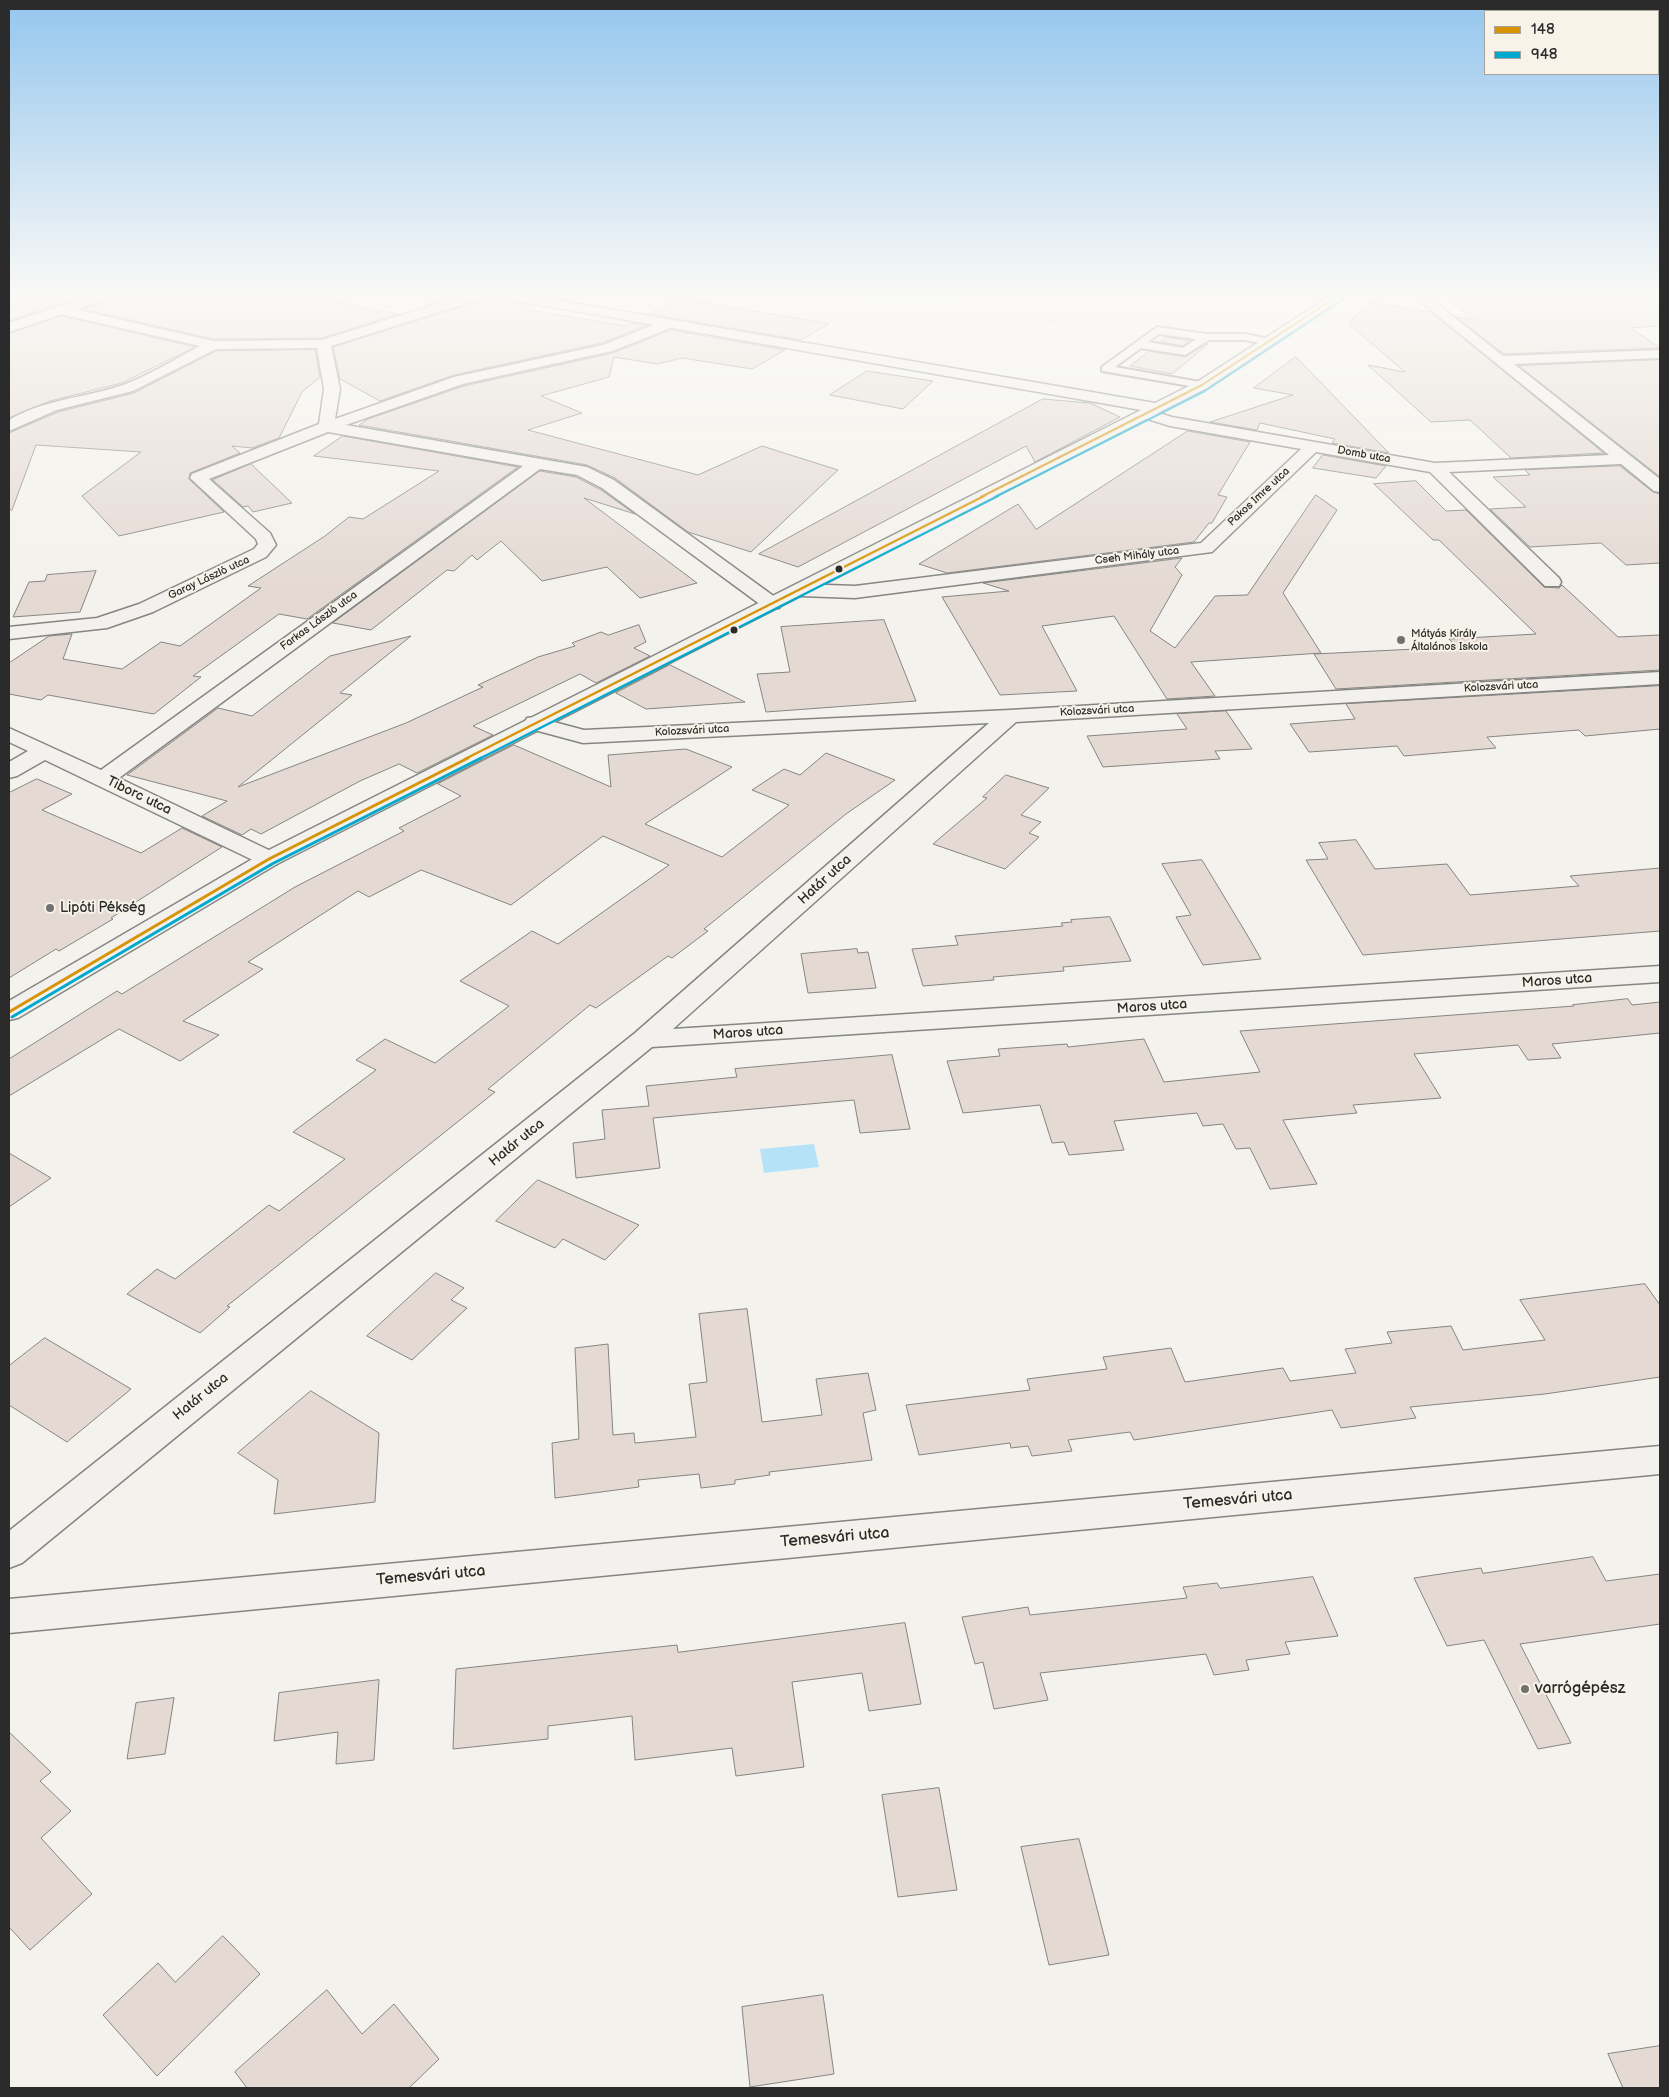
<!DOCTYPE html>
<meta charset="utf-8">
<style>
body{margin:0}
#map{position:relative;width:1669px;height:2097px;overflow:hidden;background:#f4f2ec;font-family:"Balsamiq Sans",sans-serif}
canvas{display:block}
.frame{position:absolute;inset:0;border:10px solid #2b2b2b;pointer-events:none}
.legend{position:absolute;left:1484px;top:10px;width:175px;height:65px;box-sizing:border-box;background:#f7f3e8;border:1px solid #a5a39c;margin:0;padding:6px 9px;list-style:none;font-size:15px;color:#2b2b2b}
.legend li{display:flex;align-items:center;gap:10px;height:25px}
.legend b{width:25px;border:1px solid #a5a39c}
</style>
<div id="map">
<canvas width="1669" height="2097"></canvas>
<div class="frame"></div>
<ul class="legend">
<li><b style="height:6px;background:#d89406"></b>148</li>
<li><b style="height:6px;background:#00a9ce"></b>948</li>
</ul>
</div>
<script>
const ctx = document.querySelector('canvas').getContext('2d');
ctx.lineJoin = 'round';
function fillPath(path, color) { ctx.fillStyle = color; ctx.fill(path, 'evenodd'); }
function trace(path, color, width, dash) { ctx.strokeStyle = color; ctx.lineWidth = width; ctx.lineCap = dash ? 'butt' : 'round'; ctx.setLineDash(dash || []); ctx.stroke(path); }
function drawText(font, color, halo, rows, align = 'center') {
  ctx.font = font + ' "Balsamiq Sans",sans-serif'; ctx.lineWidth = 4; ctx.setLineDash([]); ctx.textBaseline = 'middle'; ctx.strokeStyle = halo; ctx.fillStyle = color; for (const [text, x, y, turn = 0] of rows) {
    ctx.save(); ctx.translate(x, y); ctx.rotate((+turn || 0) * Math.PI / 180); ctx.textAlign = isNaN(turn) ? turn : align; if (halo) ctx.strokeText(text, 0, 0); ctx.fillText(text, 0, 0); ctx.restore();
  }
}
fillPath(new Path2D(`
 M 834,294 L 1016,294 C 956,299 893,309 834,294 Z`), '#c8e9c8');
fillPath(new Path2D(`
 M 814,1144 L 819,1167 L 764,1173 L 760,1149 Z`), '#b6e2f8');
const building = new Path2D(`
 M 9,294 L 91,294 L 9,321 Z
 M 117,294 L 298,294 L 398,314 L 322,338 L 213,339 L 83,309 L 114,299 Z
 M 427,294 L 464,294 L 426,306 Z
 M 490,294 L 493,294 L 501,300 L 530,305 L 523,309 L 626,326 L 632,323 L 647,325 L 602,343 L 454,375 L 380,401 L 340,379 L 333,347 L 487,299 Z
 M 1595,294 L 1660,294 L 1660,326 L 1630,328 L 1660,348 L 1504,354 L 1457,317 L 1474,320 L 1448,299 Z
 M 680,298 L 829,324 L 801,340 L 649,314 Z
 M 1369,302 L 1431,312 L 1604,453 L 1511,458 L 1470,420 L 1431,422 L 1368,365 L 1405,372 L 1349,324 Z
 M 62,316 L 195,347 L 122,383 L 50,401 L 9,418 L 9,334 Z
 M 671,330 L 785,350 L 752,369 L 682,358 L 657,364 L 614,357 L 609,377 L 541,396 L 582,413 L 528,430 L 698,475 L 762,446 L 838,470 L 751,552 L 688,532 L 615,478 L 587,465 L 359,425 L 368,419 L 464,386 L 613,353 Z
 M 1167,337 L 1190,341 L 1183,346 L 1161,342 Z
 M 1206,344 L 1208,344 L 1172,374 L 1130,366 L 1149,351 L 1185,357 Z
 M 315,350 L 320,377 L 302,392 L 279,438 L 252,448 L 232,446 L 240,453 L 190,473 L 189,479 L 224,512 L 119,536 L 82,496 L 141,452 L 36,445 L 12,510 L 9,510 L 9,433 L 58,412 L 134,393 L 216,351 Z
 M 1296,357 L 1386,450 L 1389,453 L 1332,443 L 1335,439 L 1260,423 L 1257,430 L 1210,422 L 1293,395 L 1254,388 Z
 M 1660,360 L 1660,477 L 1519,366 Z
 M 867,371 L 933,381 L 903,409 L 830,395 Z
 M 1043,399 L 1090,403 L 1120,417 L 1035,462 L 1026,446 L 798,567 L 759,554 Z
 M 1188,431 L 1250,442 L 1218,495 L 1227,497 L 1212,523 L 1209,523 L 1194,542 L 947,573 L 919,564 L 1018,504 L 1036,529 Z
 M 343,436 L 518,467 L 307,619 L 279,614 L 193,676 L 201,677 L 154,714 L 48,695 L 41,700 L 9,694 L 9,663 L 49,636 L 72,634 L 63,659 L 122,669 L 161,642 L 180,646 L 261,588 L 248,586 L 325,536 L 349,517 L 363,519 L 439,471 L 314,456 Z
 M 1323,455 L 1386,466 L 1376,478 L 1313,468 Z
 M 251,464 L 292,503 L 253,512 L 248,506 L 243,507 L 213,480 Z
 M 1620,466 L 1653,492 L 1660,494 L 1660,563 L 1626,565 L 1601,543 L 1530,547 L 1490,509 L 1526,507 L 1493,477 L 1530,475 L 1525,470 Z
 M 540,471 L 576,477 L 601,490 L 635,514 L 584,498 L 697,583 L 640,598 L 607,567 L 542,581 L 501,541 L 477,560 L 472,555 L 454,571 L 447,570 L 371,630 L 333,623 Z
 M 1416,481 L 1446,511 L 1466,510 L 1544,587 L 1559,588 L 1562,585 L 1618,637 L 1660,635 L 1660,670 L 1336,689 L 1314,654 L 1457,647 L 1449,639 L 1536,634 L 1439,540 L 1433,540 L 1374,484 Z
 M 1316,495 L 1337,510 L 1283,593 L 1321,653 L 1191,662 L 1215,696 L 1167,699 L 1114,616 L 1042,626 L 1077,691 L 1000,695 L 942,597 L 1009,591 L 983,583 L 1182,558 L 1175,567 L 1182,575 L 1150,631 L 1175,648 L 1215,596 L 1247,595 Z
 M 96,571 L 80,612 L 13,617 L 29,582 L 45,581 L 47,575 Z
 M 884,620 L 916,701 L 766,712 L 757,674 L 790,672 L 781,627 Z
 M 639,625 L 646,642 L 634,648 L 650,656 L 596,683 L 580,674 L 473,726 L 493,735 L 417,773 L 399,764 L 360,781 L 261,834 L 251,829 L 242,835 L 202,816 L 227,801 L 127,775 L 218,708 L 252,716 L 330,656 L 411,636 L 340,693 L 352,695 L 238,787 L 406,723 L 483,687 L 478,685 L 538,657 L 575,646 L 572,643 L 601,632 L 608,635 Z
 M 670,665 L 745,702 L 646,709 L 616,693 Z
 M 1660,686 L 1660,729 L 1585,736 L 1579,730 L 1487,737 L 1496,748 L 1404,756 L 1397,746 L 1309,752 L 1290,724 L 1355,719 L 1346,704 Z
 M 1226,711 L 1252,749 L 1215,751 L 1220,759 L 1103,767 L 1087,736 L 1187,729 L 1177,714 Z
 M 514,745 L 611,787 L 608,755 L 686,749 L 732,767 L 645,824 L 722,857 L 789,805 L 752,790 L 784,769 L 800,775 L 826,753 L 895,780 L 846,814 L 704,929 L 708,931 L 672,958 L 668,956 L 596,1008 L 590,1005 L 488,1089 L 495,1092 L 227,1306 L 230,1307 L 200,1333 L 127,1294 L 157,1269 L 175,1279 L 269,1205 L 279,1211 L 345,1159 L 293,1132 L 376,1070 L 356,1060 L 385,1039 L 435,1063 L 509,1006 L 460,981 L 532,931 L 558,944 L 669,865 L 603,836 L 511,905 L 421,870 L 369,897 L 358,891 L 248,962 L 263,969 L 183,1021 L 219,1035 L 180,1061 L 119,1029 L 9,1096 L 9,1059 L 117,991 L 122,994 L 295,887 L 404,831 L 399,828 L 461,796 L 438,784 Z
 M 1006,775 L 1049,788 L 1021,815 L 1041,822 L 1029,833 L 1039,837 L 1005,869 L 933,844 L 987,798 L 983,797 Z
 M 37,779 L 72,794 L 42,810 L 141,853 L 182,828 L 222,847 L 111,918 L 113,919 L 59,951 L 56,949 L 9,978 L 9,793 Z
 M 1356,840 L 1375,869 L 1447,864 L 1470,895 L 1579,886 L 1570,876 L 1660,868 L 1660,931 L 1363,955 L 1306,860 L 1328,859 L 1319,843 Z
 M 1202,860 L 1246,933 L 1261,959 L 1203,965 L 1176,917 L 1191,915 L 1162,864 Z
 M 1110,917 L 1131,961 L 1063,967 L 1064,971 L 993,977 L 994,980 L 923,986 L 912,949 L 958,945 L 955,936 L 1063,926 L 1061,923 L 1072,922 L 1071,920 Z
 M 857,949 L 858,953 L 868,952 L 876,988 L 808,993 L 801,954 Z
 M 1628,999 L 1632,1005 L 1660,1002 L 1660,1033 L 1552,1044 L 1561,1058 L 1528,1060 L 1518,1045 L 1414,1054 L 1441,1098 L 1353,1105 L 1357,1113 L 1283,1120 L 1317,1184 L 1270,1189 L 1250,1148 L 1236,1149 L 1223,1124 L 1203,1126 L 1197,1113 L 1114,1121 L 1124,1150 L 1069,1155 L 1064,1142 L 1052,1143 L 1040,1105 L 963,1113 L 947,1061 L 1000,1056 L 998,1049 L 1067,1044 L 1068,1047 L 1144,1039 L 1164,1082 L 1260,1072 L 1240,1031 L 1574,1006 L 1573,1005 Z
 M 892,1055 L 910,1129 L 860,1133 L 854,1100 L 653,1118 L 660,1168 L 576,1178 L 573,1143 L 605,1139 L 602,1110 L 649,1106 L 646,1086 L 737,1077 L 735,1069 Z
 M 9,1153 L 51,1178 L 9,1207 Z
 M 538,1180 L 599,1207 L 639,1225 L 605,1260 L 563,1239 L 555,1248 L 496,1221 Z
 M 436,1273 L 464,1288 L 451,1300 L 467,1308 L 412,1360 L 367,1336 Z
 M 1645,1284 L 1660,1305 L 1660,1377 L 1545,1394 L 1410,1407 L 1416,1418 L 1341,1428 L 1332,1410 L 1134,1440 L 1130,1432 L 1068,1440 L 1072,1451 L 1032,1456 L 1028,1446 L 1011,1448 L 1010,1443 L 919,1455 L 906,1405 L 1030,1390 L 1027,1379 L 1107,1369 L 1103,1357 L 1171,1348 L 1185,1382 L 1283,1368 L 1290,1381 L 1356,1373 L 1345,1349 L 1392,1343 L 1387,1332 L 1451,1326 L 1463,1350 L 1545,1340 L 1520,1300 Z
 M 747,1309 L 762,1422 L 822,1415 L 816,1379 L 868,1373 L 876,1410 L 863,1413 L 872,1460 L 769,1472 L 770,1475 L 735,1480 L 735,1484 L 701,1488 L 699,1474 L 638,1480 L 639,1487 L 555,1498 L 552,1443 L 579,1439 L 575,1348 L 608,1344 L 613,1435 L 634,1433 L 635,1443 L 696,1437 L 689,1384 L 707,1382 L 699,1314 Z
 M 45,1338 L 131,1389 L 67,1442 L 9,1405 L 9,1366 Z
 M 311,1391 L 379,1433 L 375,1502 L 274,1514 L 278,1480 L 238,1453 Z
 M 1593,1557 L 1606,1581 L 1660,1574 L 1660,1624 L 1520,1644 L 1571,1743 L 1538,1749 L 1484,1640 L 1447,1646 L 1414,1578 L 1481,1568 L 1483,1573 Z
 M 1313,1577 L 1338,1636 L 1285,1642 L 1290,1654 L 1246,1660 L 1249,1670 L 1214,1675 L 1206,1654 L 1040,1673 L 1048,1700 L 994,1709 L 983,1662 L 975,1664 L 962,1617 L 1028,1607 L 1030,1615 L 1187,1598 L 1183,1587 L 1217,1583 L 1220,1588 Z
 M 905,1623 L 921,1704 L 869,1711 L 862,1673 L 792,1682 L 804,1767 L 736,1776 L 732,1748 L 635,1760 L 632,1716 L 548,1726 L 548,1739 L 453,1749 L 456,1669 L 677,1645 L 678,1652 Z
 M 379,1680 L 374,1760 L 336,1764 L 338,1732 L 274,1741 L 279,1693 Z
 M 174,1698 L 165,1754 L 127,1759 L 136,1703 Z
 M 9,1732 L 51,1772 L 40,1781 L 71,1811 L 41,1838 L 92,1894 L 30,1950 L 9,1927 Z
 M 939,1788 L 957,1890 L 898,1897 L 882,1795 Z
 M 1079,1839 L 1109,1955 L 1049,1965 L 1021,1847 Z
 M 223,1936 L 260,1974 L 157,2076 L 103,2015 L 158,1963 L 175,1982 Z
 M 327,1990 L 362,2034 L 394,2004 L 439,2059 L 409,2088 L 247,2088 L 235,2072 Z
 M 823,1995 L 834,2074 L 750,2087 L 742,2007 Z
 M 1660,2046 L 1660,2088 L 1623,2088 L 1608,2054 Z`);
fillPath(building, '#e4d9d3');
trace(building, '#858582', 1);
const lane = new Path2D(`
 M 1157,327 L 1206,334 L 1245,334 L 1274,340 L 1275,342 L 1270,345 L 1245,340 L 1209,340 L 1185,355 L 1141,348 L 1115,367 L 1206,383 L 1208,385 L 1202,388 L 1102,371 L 1102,367 ZM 1159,334 L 1196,339 L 1183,348 L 1148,342 Z`);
const street = new Path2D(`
 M 469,294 L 488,294 L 486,297 L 331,346 L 340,389 L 335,419 L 454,377 L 603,345 L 663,321 L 673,321 L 675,324 L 673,327 L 612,351 L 463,384 L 346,425 L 587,467 L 614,480 L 779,600 L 782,604 L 779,608 L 765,608 L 602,488 L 577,475 L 540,469 L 119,778 L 277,854 L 281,859 L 277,864 L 269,866 L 261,864 L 45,760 L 17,776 L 9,778 L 9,762 L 28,751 L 9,742 L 9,728 L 101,770 L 523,466 L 328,432 L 209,479 L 270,533 L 276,545 L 266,557 L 153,612 L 107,628 L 9,639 L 9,627 L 97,618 L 139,604 L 254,549 L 258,544 L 256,539 L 190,478 L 192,474 L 319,424 L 324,389 L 317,348 L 216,349 L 133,391 L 57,410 L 9,431 L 9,420 C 44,399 85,398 123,385 C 150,375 175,359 200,346 L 56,313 L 54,310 L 56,307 L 61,306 L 213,341 L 322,340 Z
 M 1411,294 L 1425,294 L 1503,356 L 1660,350 L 1660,358 L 1514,364 L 1660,479 L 1660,492 L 1654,491 L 1621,464 L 1449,472 L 1559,578 L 1561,582 L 1559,586 L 1545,586 L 1430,472 L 1316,452 L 1212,552 L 855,598 L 801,596 L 794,594 L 792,590 L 794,586 L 801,584 L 855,586 L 1201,543 L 1301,449 L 1170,426 L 1141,417 L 1138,414 L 1141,411 L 1146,409 L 1172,417 L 1435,463 L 1609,455 Z
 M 1660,672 L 1660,684 L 1016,722 L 673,1029 L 1660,966 L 1660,982 L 652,1047 L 22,1563 L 9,1568 L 9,1531 L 635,1033 L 989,723 L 583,743 L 527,728 L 524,723 L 527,718 L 535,717 L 584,730 L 1010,710 Z
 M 1660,1446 L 1660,1474 L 9,1633 L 9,1599 Z`);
const secondary = new Path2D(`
 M 96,294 L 115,294 L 113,297 L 9,332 L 9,323 Z
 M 495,294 L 522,294 L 1155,403 L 1197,382 L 1333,294 L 1348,294 L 1207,388 L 277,864 L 18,1018 L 9,1020 L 9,1001 L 261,854 L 1141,410 L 501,298 Z`);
trace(lane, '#858582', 4);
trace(street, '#858582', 3);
trace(secondary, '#858582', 3);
trace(new Path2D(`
 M 762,294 C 792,309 824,315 857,319 C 952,331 1046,323 1141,312
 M 1175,308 L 1243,294`), '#b8b7b5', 2, [0.5, 2]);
fillPath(lane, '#f2f1ed');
fillPath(street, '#f2f1ed');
fillPath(secondary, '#f2f1ed');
trace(new Path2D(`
 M 981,497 L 1202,385 L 1341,294`), '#d89406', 2);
trace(new Path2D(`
 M 465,759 L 984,496`), '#d89406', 2.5);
trace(new Path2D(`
 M 9,1012 L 269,859 L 468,758`), '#d89406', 3);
trace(new Path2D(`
 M 995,497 L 1205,391 L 1344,299`), '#00a9ce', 2);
trace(new Path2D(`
 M 479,759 L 998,496`), '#00a9ce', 2.5);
trace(new Path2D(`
 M 12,1017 L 272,864 L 481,758`), '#00a9ce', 3);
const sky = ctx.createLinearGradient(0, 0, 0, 587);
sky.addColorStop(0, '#94c6ee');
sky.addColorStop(0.5, '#faf9f6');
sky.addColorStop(1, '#faf9f600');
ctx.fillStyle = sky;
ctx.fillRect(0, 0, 1669, 587);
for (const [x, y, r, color] of [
 [839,569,4.5,"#2b2b2b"],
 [734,630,4.5,"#2b2b2b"],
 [1401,640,5,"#71716f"],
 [50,908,5,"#71716f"],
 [1525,1689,5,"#71716f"]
]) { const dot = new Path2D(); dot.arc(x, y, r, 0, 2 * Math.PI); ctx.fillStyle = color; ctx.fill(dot); trace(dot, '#f7f3e8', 2); }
drawText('11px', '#2b2b2b', '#f7f3e8', [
 ["Domb utca",1364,455,10],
 ["Pakos Imre utca",1259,497,-43],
 ["Cseh Mihály utca",1137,556,-7],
 ["Garay László utca",209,578,-25],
 ["Farkas László utca",319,621,-36],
 ["Kolozsvári utca",1501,687,-3],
 ["Kolozsvári utca",1097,711,-3],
 ["Kolozsvári utca",692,731,-3]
]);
drawText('11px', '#2b2b2b', '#f7f3e8', [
 ["Mátyás Király",1411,634],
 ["Általános Iskola",1411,647]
], 'left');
drawText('14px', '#2b2b2b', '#f7f3e8', [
 ["Tiborc utca",139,796,26],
 ["Határ utca",825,880,-42],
 ["Maros utca",1557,981,-4],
 ["Maros utca",1152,1007,-4],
 ["Maros utca",748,1033,-4],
 ["Határ utca",517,1143,-39],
 ["Határ utca",201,1397,-39]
]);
drawText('14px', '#2b2b2b', '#f7f3e8', [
 ["Lipóti Pékség",60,908]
], 'left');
drawText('16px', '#2b2b2b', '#f7f3e8', [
 ["Temesvári utca",1238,1500,-5],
 ["Temesvári utca",835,1538,-5],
 ["Temesvári utca",431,1576,-5]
]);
drawText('16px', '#2b2b2b', '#f7f3e8', [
 ["varrógépész",1535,1689]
], 'left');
</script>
